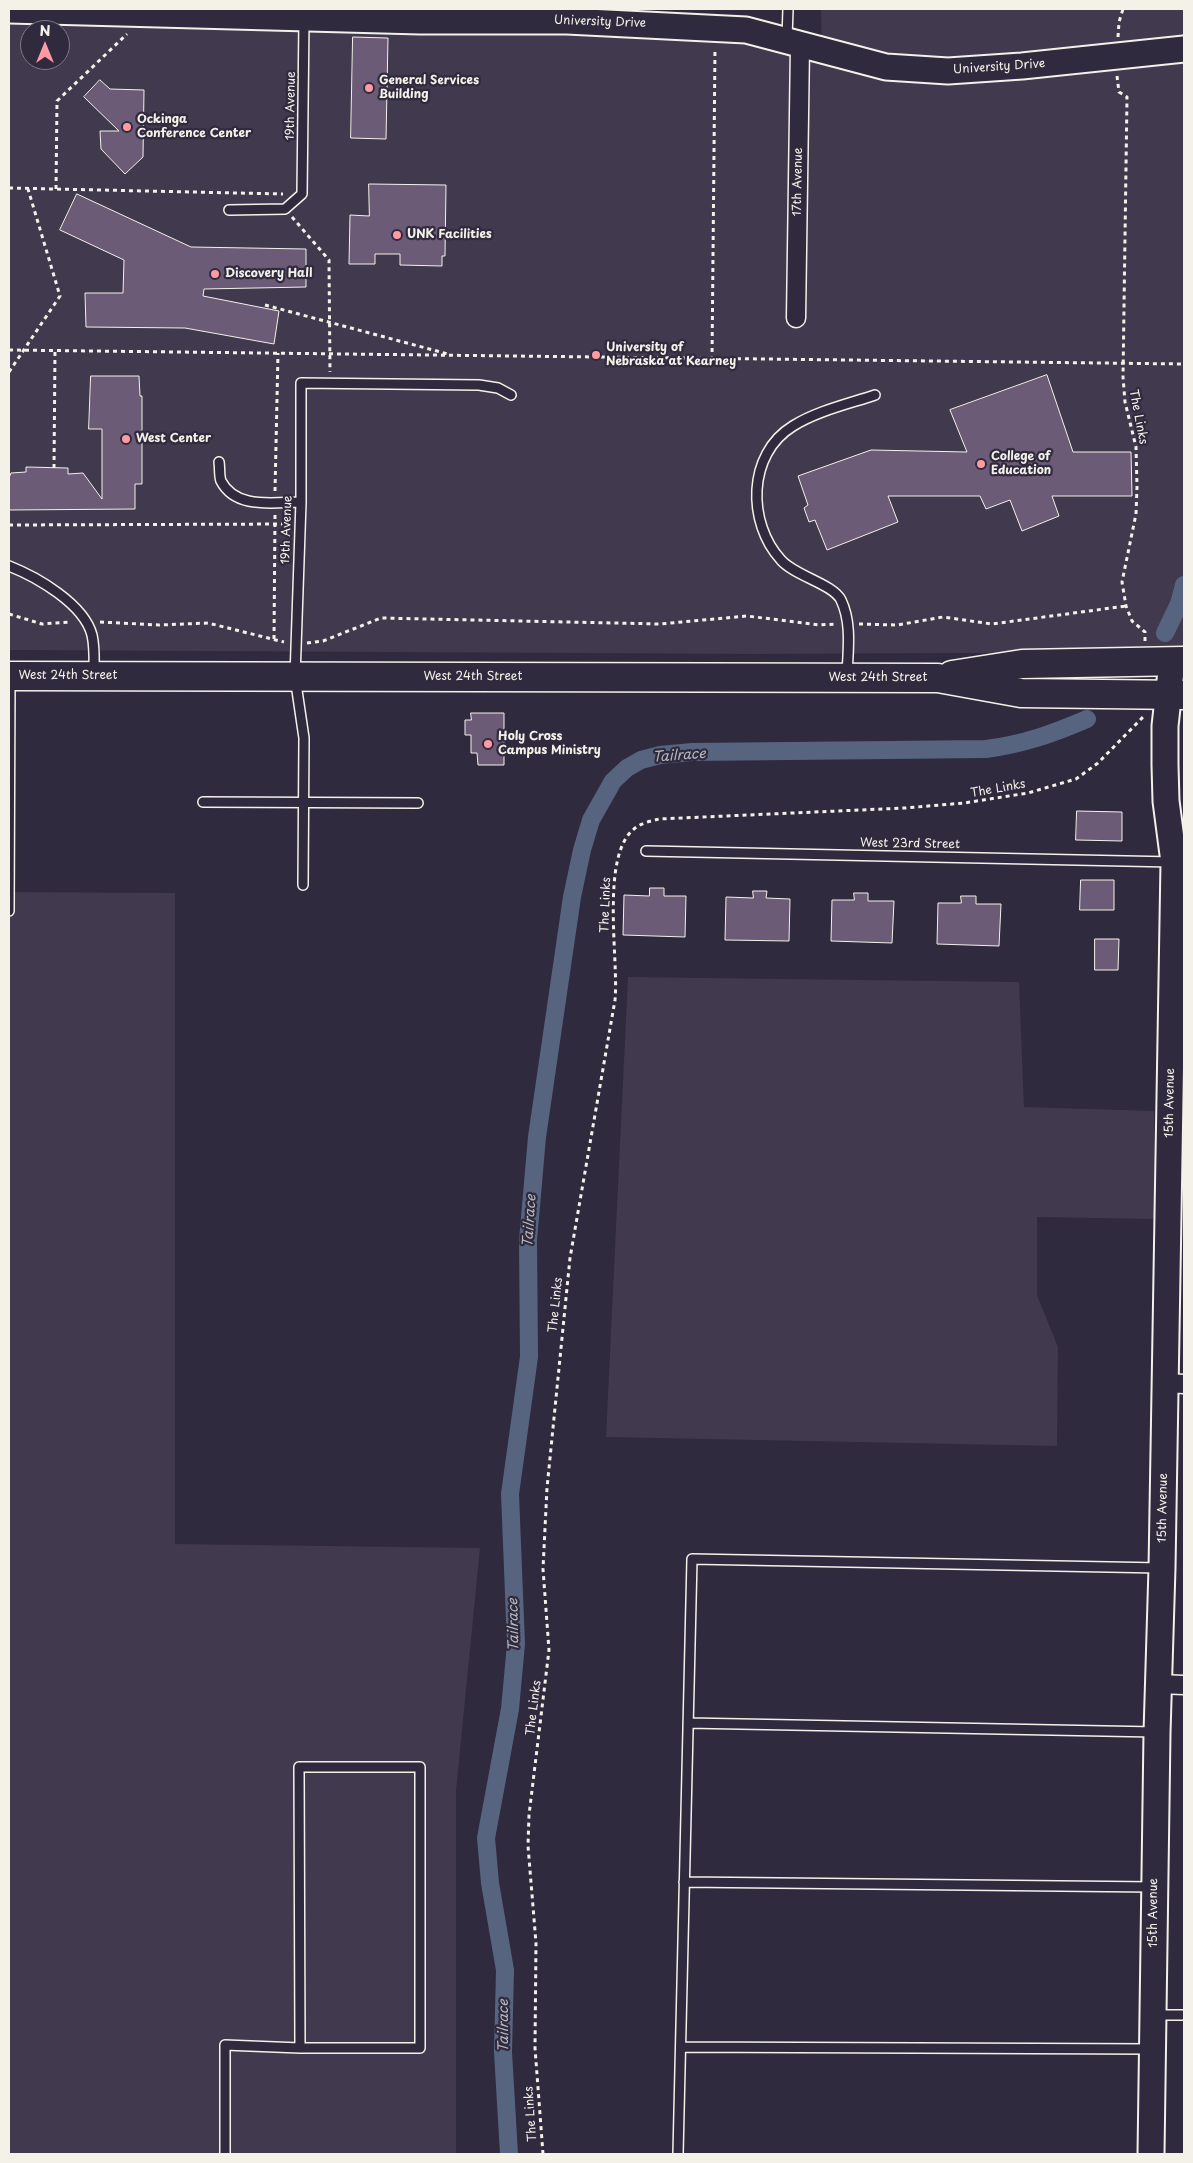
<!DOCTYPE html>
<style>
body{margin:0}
#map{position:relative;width:1193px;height:2163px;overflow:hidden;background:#2f2a3d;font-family:"Playpen Sans",sans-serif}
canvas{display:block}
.frame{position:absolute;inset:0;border:10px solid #f4f1e8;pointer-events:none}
.north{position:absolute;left:20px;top:20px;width:50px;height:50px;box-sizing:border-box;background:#2f2a3d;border:1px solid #7e7a81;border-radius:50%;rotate:0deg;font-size:14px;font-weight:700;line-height:20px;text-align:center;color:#f4f1e8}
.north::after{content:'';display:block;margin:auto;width:18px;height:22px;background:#ff9aa2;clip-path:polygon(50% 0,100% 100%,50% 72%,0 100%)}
</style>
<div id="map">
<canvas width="1193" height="2163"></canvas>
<div class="frame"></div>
<div class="north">N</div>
</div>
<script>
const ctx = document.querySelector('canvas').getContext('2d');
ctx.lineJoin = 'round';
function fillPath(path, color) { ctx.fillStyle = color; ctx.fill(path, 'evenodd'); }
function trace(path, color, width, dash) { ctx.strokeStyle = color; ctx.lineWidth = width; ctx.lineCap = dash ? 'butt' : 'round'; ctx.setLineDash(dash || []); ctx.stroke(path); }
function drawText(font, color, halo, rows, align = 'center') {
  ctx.font = font + ' "Playpen Sans",sans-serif'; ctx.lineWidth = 4.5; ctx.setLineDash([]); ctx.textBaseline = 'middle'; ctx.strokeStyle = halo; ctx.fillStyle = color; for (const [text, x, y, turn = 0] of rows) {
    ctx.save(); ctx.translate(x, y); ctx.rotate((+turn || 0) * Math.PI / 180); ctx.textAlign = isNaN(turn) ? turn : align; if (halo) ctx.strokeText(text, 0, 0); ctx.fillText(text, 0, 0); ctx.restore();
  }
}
fillPath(new Path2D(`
 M 9,9 L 482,32 L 694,37 L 772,47 L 822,57 L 821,9 L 1184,9 L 1184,652 L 753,654 L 9,650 ZM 30,30 L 60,30 L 60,60 L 30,60 Z
 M 9,892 L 175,893 L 175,1544 L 480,1548 L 456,1791 L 456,2154 L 9,2154 Z
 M 628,977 L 1019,982 L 1024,1107 L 1154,1111 L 1155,1219 L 1037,1217 L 1037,1295 L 1058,1347 L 1057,1446 L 606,1437 Z`), '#41394e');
trace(new Path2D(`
 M 1165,633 L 1179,604 L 1184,585
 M 509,2154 L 503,2052 L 505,1970 L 490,1883 L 486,1838 L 510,1709 L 516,1644 L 510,1494 L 529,1357 L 528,1240 L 537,1137 L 572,897 L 582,850 L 591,820 L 613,781 L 627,768 L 641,760 L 660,755 L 692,752 L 986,749 C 1024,744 1052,734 1087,719`), '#576480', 18);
const building = new Path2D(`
 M 353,37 L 388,38 L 386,139 L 351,138 Z
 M 100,80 L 110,89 L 144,90 L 143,157 L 125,174 L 101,149 L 100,131 L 119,131 L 84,97 Z
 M 369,184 L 446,185 L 445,256 L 442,256 L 442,266 L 400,265 L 400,254 L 375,254 L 375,264 L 349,264 L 350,215 L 369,216 Z
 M 77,194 L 191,247 L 306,249 L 306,287 L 204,289 L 203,296 L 279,311 L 274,344 L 185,328 L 86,327 L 85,293 L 123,293 L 124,260 L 60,230 Z
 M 1047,375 L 1073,452 L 1131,452 L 1132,496 L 1052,496 L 1059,516 L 1022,531 L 1010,500 L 986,509 L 980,496 L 888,496 L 898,522 L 827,550 L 815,520 L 809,522 L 804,508 L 808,505 L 798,476 L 871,450 L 967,452 L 950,410 Z
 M 91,376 L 139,376 L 140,396 L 142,396 L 142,484 L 135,484 L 135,509 L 9,510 L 9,478 L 11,473 L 26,472 L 26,467 L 68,468 L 68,474 L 83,473 L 102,499 L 102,429 L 89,429 Z
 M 471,713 L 504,713 L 504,765 L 478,765 L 477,753 L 471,753 L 471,735 L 465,735 L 465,720 L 471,720 Z
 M 1077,811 L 1122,812 L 1122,841 L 1076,840 Z
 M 1081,880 L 1114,880 L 1114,910 L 1080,910 Z
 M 650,888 L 664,888 L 664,896 L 686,896 L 685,937 L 623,935 L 624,895 L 649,896 Z
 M 753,891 L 767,891 L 766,898 L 790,899 L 789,941 L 725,940 L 726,897 L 753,898 Z
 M 854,893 L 868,893 L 868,901 L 894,901 L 892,943 L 831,941 L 832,900 L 854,900 Z
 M 961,896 L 976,896 L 976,904 L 1001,904 L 999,946 L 937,944 L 938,903 L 961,903 Z
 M 1095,939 L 1119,939 L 1118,970 L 1095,970 Z`);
fillPath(building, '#6c5b76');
trace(building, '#f4f1e8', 1);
const lane = new Path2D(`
 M 787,38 L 788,9
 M 229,210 L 285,209 L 302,194 L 304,20
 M 219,462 C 220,467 219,476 221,481 C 236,510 274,502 301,502
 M 9,566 C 37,577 84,604 92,635 C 95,648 94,661 94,674
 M 847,675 C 848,650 852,623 841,600 C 833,584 795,576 781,560 C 747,523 747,454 793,426 C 817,411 848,404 875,395
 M 203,802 L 418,803
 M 646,851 L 1173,862
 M 303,885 L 304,738 L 295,677 L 301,502 L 301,383 L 479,385 L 498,388 L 511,395
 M 9,911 L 10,679
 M 688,1723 L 1156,1732
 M 299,1767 L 420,1767 L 420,2048 L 300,2048 Z
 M 684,1882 L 1154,1887
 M 1154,2015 L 1184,2015
 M 681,2047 L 1150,2049
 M 225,2154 L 225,2045 L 300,2048
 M 678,2154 L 692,1559 L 1161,1568`);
const street = new Path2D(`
 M 796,318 L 800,46
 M 1165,1383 L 1184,1384
 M 1158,1684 L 1184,1685`);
const secondary = new Path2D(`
 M 9,10 L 420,21 L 567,21 L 746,30 L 886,67 L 948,71 L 1022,66 L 1184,49
 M 1151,2154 L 1157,1733 L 1162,1568 L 1174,862 L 1166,801 L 1165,765 L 1165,726 L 1172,662`);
const primary = new Path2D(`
 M 952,675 L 1022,664 L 1184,661
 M 9,676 L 938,678 L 1021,693 L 1184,695`);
trace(lane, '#f4f1e8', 12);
trace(street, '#f4f1e8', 21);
trace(secondary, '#f4f1e8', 29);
trace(primary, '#f4f1e8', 31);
trace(new Path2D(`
 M 1118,37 L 1119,22 L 1123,9
 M 1117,76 L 1119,92 L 1127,97 L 1123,377 L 1125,402 L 1136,447 L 1137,487 L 1136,514 L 1122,582 L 1126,606 L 1132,621 L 1145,632 L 1145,642
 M 9,188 L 283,194
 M 56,189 L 57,101 L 127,34
 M 292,217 L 329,260 L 330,372
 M 265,305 L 448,354
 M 9,350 L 1184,364
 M 712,360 L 715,48
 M 9,372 L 60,296 L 28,189
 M 54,468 L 55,350
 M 275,491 L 278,353
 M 9,525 L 288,524
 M 9,614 L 42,624 L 71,622
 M 100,622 L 159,625 L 208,623 L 284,642
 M 859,624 L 897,625 L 943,617 L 992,624 L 1126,606
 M 274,639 L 275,515
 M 307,643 L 323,641 L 381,618 L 660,624 L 747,616 L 819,625 L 836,624
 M 543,2154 L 535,2048 L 536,1943 L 528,1846 L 529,1815 L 549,1650 L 543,1569 L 547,1488 L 570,1258 L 615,1000 C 619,960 600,856 634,829 C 641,823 651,821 659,819 L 905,808 L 964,803 L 1028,793 L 1076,779 L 1098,763 L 1145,715`), '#f4f1e8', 3, [4, 4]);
trace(lane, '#2f2a3d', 9);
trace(street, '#2f2a3d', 18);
trace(secondary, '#2f2a3d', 25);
trace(primary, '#2f2a3d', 28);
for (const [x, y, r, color] of [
 [369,88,5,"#ff9aa2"],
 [127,127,5,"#ff9aa2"],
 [397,235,5,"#ff9aa2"],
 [215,274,5,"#ff9aa2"],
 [596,355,5,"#ff9aa2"],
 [126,439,5,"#ff9aa2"],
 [981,464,5,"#ff9aa2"],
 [488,744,5,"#ff9aa2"]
]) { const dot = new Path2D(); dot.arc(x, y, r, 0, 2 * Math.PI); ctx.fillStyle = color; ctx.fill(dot); trace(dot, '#2f2a3d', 2); }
drawText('12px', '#f4f1e8', '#2f2a3d', [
 ["University Drive",600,22,2],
 ["University Drive",999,67,-4],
 ["19th Avenue",291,106,-89],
 ["17th Avenue",798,182,-89],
 ["The Links",1138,417,79],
 ["19th Avenue",287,530,-88],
 ["West 24th Street",68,676],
 ["West 24th Street",473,677],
 ["West 24th Street",878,678],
 ["The Links",998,789,-10],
 ["West 23rd Street",910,844,1],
 ["The Links",606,905,-88],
 ["15th Avenue",1170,1103,-89],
 ["The Links",556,1305,-84],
 ["15th Avenue",1163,1508,-89],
 ["The Links",534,1708,-83],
 ["15th Avenue",1154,1913,-90],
 ["The Links",531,2114,-94]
]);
drawText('bold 12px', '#f4f1e8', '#2f2a3d', [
 ["General Services",379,81],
 ["Building",379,95],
 ["Ockinga",137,120],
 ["Conference Center",137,134],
 ["UNK Facilities",407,235],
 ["Discovery Hall",225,274],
 ["University of",606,348],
 ["Nebraska at Kearney",606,362],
 ["West Center",136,439],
 ["College of",991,457],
 ["Education",991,471],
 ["Holy Cross",498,737],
 ["Campus Ministry",498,751]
], 'left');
drawText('italic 14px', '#b5b9be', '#2f2a3d', [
 ["Tailrace",679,756,-4],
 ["Tailrace",530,1221,-86],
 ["Tailrace",514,1625,-91],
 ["Tailrace",504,2026,-90]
]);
</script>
